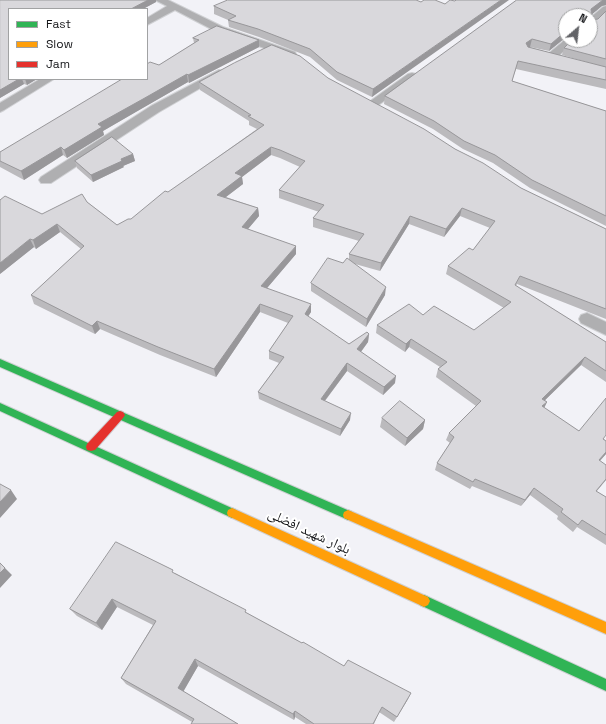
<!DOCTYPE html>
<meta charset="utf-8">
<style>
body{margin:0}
#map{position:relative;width:606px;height:724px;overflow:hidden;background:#f2f2f7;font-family:"Space Grotesk",sans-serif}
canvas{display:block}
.legend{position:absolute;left:8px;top:8px;width:140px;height:72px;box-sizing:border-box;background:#fff;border:1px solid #a1a2a3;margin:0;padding:5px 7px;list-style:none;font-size:12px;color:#151619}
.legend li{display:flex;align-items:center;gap:8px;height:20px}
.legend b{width:20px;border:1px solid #a1a2a3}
.north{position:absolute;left:558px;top:8px;width:40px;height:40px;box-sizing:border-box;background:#fff;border:1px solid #a1a2a3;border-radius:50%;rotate:28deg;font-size:11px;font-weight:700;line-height:16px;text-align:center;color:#151619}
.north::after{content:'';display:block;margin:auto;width:14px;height:18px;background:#626367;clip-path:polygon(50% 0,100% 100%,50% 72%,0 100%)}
</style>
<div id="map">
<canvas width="606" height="724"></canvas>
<ul class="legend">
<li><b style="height:5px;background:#30b455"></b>Fast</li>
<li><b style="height:5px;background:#ff9f0a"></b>Slow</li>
<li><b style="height:5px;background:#e5322d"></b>Jam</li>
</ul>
<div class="north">N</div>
</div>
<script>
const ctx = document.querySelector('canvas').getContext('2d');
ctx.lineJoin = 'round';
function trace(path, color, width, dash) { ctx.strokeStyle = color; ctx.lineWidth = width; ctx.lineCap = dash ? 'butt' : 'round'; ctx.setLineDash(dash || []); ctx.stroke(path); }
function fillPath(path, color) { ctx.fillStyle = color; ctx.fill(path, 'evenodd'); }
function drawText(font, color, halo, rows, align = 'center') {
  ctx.font = font + ' "Space Grotesk","Noto Naskh Arabic",sans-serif'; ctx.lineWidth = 4; ctx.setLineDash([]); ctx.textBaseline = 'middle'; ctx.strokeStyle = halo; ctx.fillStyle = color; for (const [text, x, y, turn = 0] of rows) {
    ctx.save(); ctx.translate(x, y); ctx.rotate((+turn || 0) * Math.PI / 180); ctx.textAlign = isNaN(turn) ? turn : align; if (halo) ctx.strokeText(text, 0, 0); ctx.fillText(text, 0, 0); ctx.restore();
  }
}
const street = new Path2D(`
 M 155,0 L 168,0 L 223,27 L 295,52 L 296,54 L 291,57 L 287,56 L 215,31 L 175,10 L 147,25 L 147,18 L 167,6 Z
 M 606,6 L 606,14 L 594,25 L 590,26 L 590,18 L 603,7 Z
 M 566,39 L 576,40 L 556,58 L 548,58 L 547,56 L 548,54 Z
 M 219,70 L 223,71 L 225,73 L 223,75 L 159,112 L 51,183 L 41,183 L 39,180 L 41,177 L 151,106 Z
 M 412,73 L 416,74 L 418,76 L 416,78 L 377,106 L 369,106 L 367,104 L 369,102 L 408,74 Z
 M 40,79 L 54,79 L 4,110 L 0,112 L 0,103 Z
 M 587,313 L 606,322 L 606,335 L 581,323 L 579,319 L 581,315 Z`);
const fast = new Path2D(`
 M 0,359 L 352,512 L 353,515 L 352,518 L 348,520 L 344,518 L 0,367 Z
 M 0,403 L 236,510 L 237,513 L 236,516 L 232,518 L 228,516 L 0,411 Z
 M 424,595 L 606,679 L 606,691 L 420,605 L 418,601 L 420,597 Z`);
const slow = new Path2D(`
 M 232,508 L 428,597 L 430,601 L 428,605 L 424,607 L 420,605 L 228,516 L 227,513 L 228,510 Z
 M 348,510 L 606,622 L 606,634 L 344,518 L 343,515 L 344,512 Z`);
const jam = new Path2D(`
 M 120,411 L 123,412 L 125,415 L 123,418 L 95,450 L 91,451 L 87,450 L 86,447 L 87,444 L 117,412 Z`);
trace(street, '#cfd0d3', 2);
trace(fast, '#cfd0d3', 2);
trace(slow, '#cfd0d3', 2);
trace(jam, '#cfd0d3', 2);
fillPath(street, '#afafb1');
fillPath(fast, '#30b455');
fillPath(slow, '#ff9f0a');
fillPath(jam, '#e5322d');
fillPath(new Path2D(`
 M 0,0 L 156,2 L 143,9 L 9,9 L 9,79 L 37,79 L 27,85 L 24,84 L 0,98 Z
 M 517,0 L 606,0 L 606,5 L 602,6 L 591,15 L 592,20 L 598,19 L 606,11 L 606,89 L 516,69 L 512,81 L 606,111 L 606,226 L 530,188 L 493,163 L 463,149 L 433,129 L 384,104 L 385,96 ZM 566,16 L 590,16 L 590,40 L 572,40 L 564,48 L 562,55 L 600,66 L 529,47 L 530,47 L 549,51 L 565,38 L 566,38 Z
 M 455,1 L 372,97 L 337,80 L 310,57 L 259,37 L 229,27 L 228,20 L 214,14 L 214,6 L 421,2 L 445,4 Z
 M 193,38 L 259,40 L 259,47 L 189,83 L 188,82 L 144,107 L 103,131 L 104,135 L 67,158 L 63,155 L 24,180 L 0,167 L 0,152 L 159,65 L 194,43 Z
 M 328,78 L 455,149 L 521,188 L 606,229 L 606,319 L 517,284 L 516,286 L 606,342 L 606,382 L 581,365 L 545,400 L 547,402 L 544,408 L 579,431 L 604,439 L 606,441 L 606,454 L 600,461 L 596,491 L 606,497 L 606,545 L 577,527 L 573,532 L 557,519 L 558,516 L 530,495 L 521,506 L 472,486 L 470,489 L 435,470 L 437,463 L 450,443 L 446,440 L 449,433 L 476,406 L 436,377 L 438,369 L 440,367 L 409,347 L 405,352 L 376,333 L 377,325 L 423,315 L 474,330 L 504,308 L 446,274 L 448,266 L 473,250 L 490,228 L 460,216 L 444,237 L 409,224 L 380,271 L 355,264 L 385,295 L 366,327 L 311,291 L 311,283 L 349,260 L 349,254 L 359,241 L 313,227 L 313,218 L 319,212 L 279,198 L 279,190 L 300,167 L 280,158 L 271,155 L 242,177 L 243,184 L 226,197 L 258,208 L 259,216 L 248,229 L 296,254 L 267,288 L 311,312 L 308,317 L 349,344 L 369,334 L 368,342 L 361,352 L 395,383 L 383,395 L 347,371 L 325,401 L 350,420 L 340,436 L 259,399 L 258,392 L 279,363 L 269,359 L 269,351 L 288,323 L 260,312 L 216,377 L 160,355 L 100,329 L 95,334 L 34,304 L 31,295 L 81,249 L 60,232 L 36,249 L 34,247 L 0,274 L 42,214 L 87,202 L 117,225 L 131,219 L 257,129 L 249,125 L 249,121 L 200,90 L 199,82 Z
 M 133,154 L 135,161 L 123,166 L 124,167 L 93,182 L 77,168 L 75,161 Z
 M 382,418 L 425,420 L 423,429 L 405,446 L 380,427 Z
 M 175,573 L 247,613 L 344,666 L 408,699 L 394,722 L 379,712 L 374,724 L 306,724 L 295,717 L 294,720 L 198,666 L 183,691 L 238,724 L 192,722 L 126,684 L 121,678 L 153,625 L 117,607 L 102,630 L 77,616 L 70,609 Z`), '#bbbabd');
fillPath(new Path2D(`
 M 148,0 L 156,0 L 156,2 L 143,9 L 131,9 Z
 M 501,0 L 509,0 L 372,97 L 373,89 Z
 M 603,0 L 606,0 L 606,5 L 602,6 L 590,16 L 591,9 Z
 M 566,31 L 565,38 L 549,51 L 551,44 Z
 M 532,39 L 530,47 L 524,51 L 526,43 Z
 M 259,40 L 259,47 L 189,83 L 188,75 Z
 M 187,74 L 188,82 L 103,131 L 104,135 L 67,158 L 64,150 L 98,124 Z
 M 19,79 L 22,79 L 24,84 L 0,98 L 0,90 Z
 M 25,79 L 37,79 L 27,85 Z
 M 61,147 L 63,155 L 24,180 L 21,171 Z
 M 271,147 L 271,155 L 242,177 L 243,184 L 218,203 L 217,195 L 235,173 Z
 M 133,154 L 135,161 L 123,166 L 124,167 L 93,182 L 91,175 L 121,159 Z
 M 258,208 L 259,216 L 242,236 L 242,227 Z
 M 462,208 L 460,216 L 444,237 L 446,229 Z
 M 410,216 L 409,224 L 380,271 L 381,263 Z
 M 57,224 L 60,232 L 36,249 L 33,240 Z
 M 30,239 L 34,247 L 0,274 L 0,263 Z
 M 296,246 L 296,254 L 262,294 L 261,286 Z
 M 386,287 L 385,295 L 366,327 L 367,319 Z
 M 260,304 L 260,312 L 216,377 L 214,369 Z
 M 311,304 L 311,312 L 304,322 L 305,314 Z
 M 97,321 L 100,329 L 95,334 L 92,326 Z
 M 369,334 L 368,342 L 357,357 L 357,349 Z
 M 411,339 L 409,347 L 405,352 L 406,344 Z
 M 585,357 L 581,365 L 539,406 L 542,399 Z
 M 347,363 L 347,371 L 320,407 L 321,399 Z
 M 396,376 L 395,383 L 383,395 L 384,387 Z
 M 547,402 L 543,410 L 542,406 Z
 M 351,413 L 350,420 L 340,436 L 341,429 Z
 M 425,420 L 423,429 L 405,446 L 407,438 Z
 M 606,452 L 606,454 L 594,467 L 599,460 Z
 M 606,479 L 606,480 L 591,498 L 596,491 Z
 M 534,488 L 530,495 L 521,506 L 525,500 Z
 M 11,490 L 17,499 L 0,518 L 0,502 Z
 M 5,568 L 12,575 L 0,588 L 0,573 Z
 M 112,599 L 117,607 L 102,630 L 96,623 Z
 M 195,659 L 198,666 L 182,694 L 178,688 Z
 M 411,693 L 408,699 L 394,722 L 397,717 Z
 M 295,711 L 295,717 L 294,720 L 293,714 Z`), '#98979a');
const building = new Path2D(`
 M 0,0 L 148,0 L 131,9 L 9,9 L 9,79 L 19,79 L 0,90 Z
 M 228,0 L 416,0 L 421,2 L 424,0 L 435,0 L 445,4 L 450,0 L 455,1 L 456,0 L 501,0 L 373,89 L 337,72 L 310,49 L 258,29 L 228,20 L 236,16 L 214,6 Z
 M 517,0 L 603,0 L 591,9 L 592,20 L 598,19 L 606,11 L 606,59 L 564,48 L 572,40 L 590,40 L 590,16 L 566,16 L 566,31 L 551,44 L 532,39 L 526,43 L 528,47 L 606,67 L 606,80 L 518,61 L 512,81 L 606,111 L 606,216 L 532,180 L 495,155 L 464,141 L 434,121 L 385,96 Z
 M 217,26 L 259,40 L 188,75 L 187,74 L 143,99 L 98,124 L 102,127 L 64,150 L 61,147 L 21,171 L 0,161 L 0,152 L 122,79 L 147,79 L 147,64 L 150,62 L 159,65 L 199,40 L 193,38 Z
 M 272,45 L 300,56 L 328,78 L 424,129 L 455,149 L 483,163 L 521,188 L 606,229 L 606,309 L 520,276 L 515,285 L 606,342 L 606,371 L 585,357 L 542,399 L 547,402 L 542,406 L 579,431 L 606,398 L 606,435 L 603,439 L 606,441 L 606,452 L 599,460 L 606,465 L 606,479 L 596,491 L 606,497 L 606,535 L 582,520 L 578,525 L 561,512 L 563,509 L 534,488 L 525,500 L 475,479 L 473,482 L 437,463 L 454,437 L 449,433 L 481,401 L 438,369 L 447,362 L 411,339 L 406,344 L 377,325 L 409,304 L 423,315 L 434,306 L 474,330 L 511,302 L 448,266 L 469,248 L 473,250 L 495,221 L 462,208 L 446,229 L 410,216 L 381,263 L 349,254 L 364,234 L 313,218 L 324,205 L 279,190 L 305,161 L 280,150 L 271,147 L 235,173 L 242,176 L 217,195 L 258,208 L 242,227 L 296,246 L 261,286 L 311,304 L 305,314 L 349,344 L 367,332 L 369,334 L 357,349 L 396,376 L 384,387 L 347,363 L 321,399 L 351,413 L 341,429 L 258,392 L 284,357 L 269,351 L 293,316 L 260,304 L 214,369 L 158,347 L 97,321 L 92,326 L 31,295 L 84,246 L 57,224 L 33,240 L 30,239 L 0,263 L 0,200 L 5,196 L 42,214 L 82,194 L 87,202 L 117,225 L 128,219 L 131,219 L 165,191 L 168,192 L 264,125 L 248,116 L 251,115 L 199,82 L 234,63 Z
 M 112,137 L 133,154 L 121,159 L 122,161 L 91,175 L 75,161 Z
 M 328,258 L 343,263 L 347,258 L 386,287 L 367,319 L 311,283 Z
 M 400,401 L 425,420 L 407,438 L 382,418 Z
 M 0,484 L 11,490 L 0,502 Z
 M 116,542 L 173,570 L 172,572 L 246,610 L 245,612 L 302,643 L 303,642 L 344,666 L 348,660 L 411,693 L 397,717 L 382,707 L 373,724 L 314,724 L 295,711 L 293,714 L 195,659 L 178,688 L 238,724 L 191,724 L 194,719 L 121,678 L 156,621 L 112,599 L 96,623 L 70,609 Z
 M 0,563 L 5,568 L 0,573 Z`);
fillPath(building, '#d9d8dc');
trace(building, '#98979a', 1);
drawText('14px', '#151619', '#fff', [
 ["بلوار شهید افضلی",309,532,25]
]);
</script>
